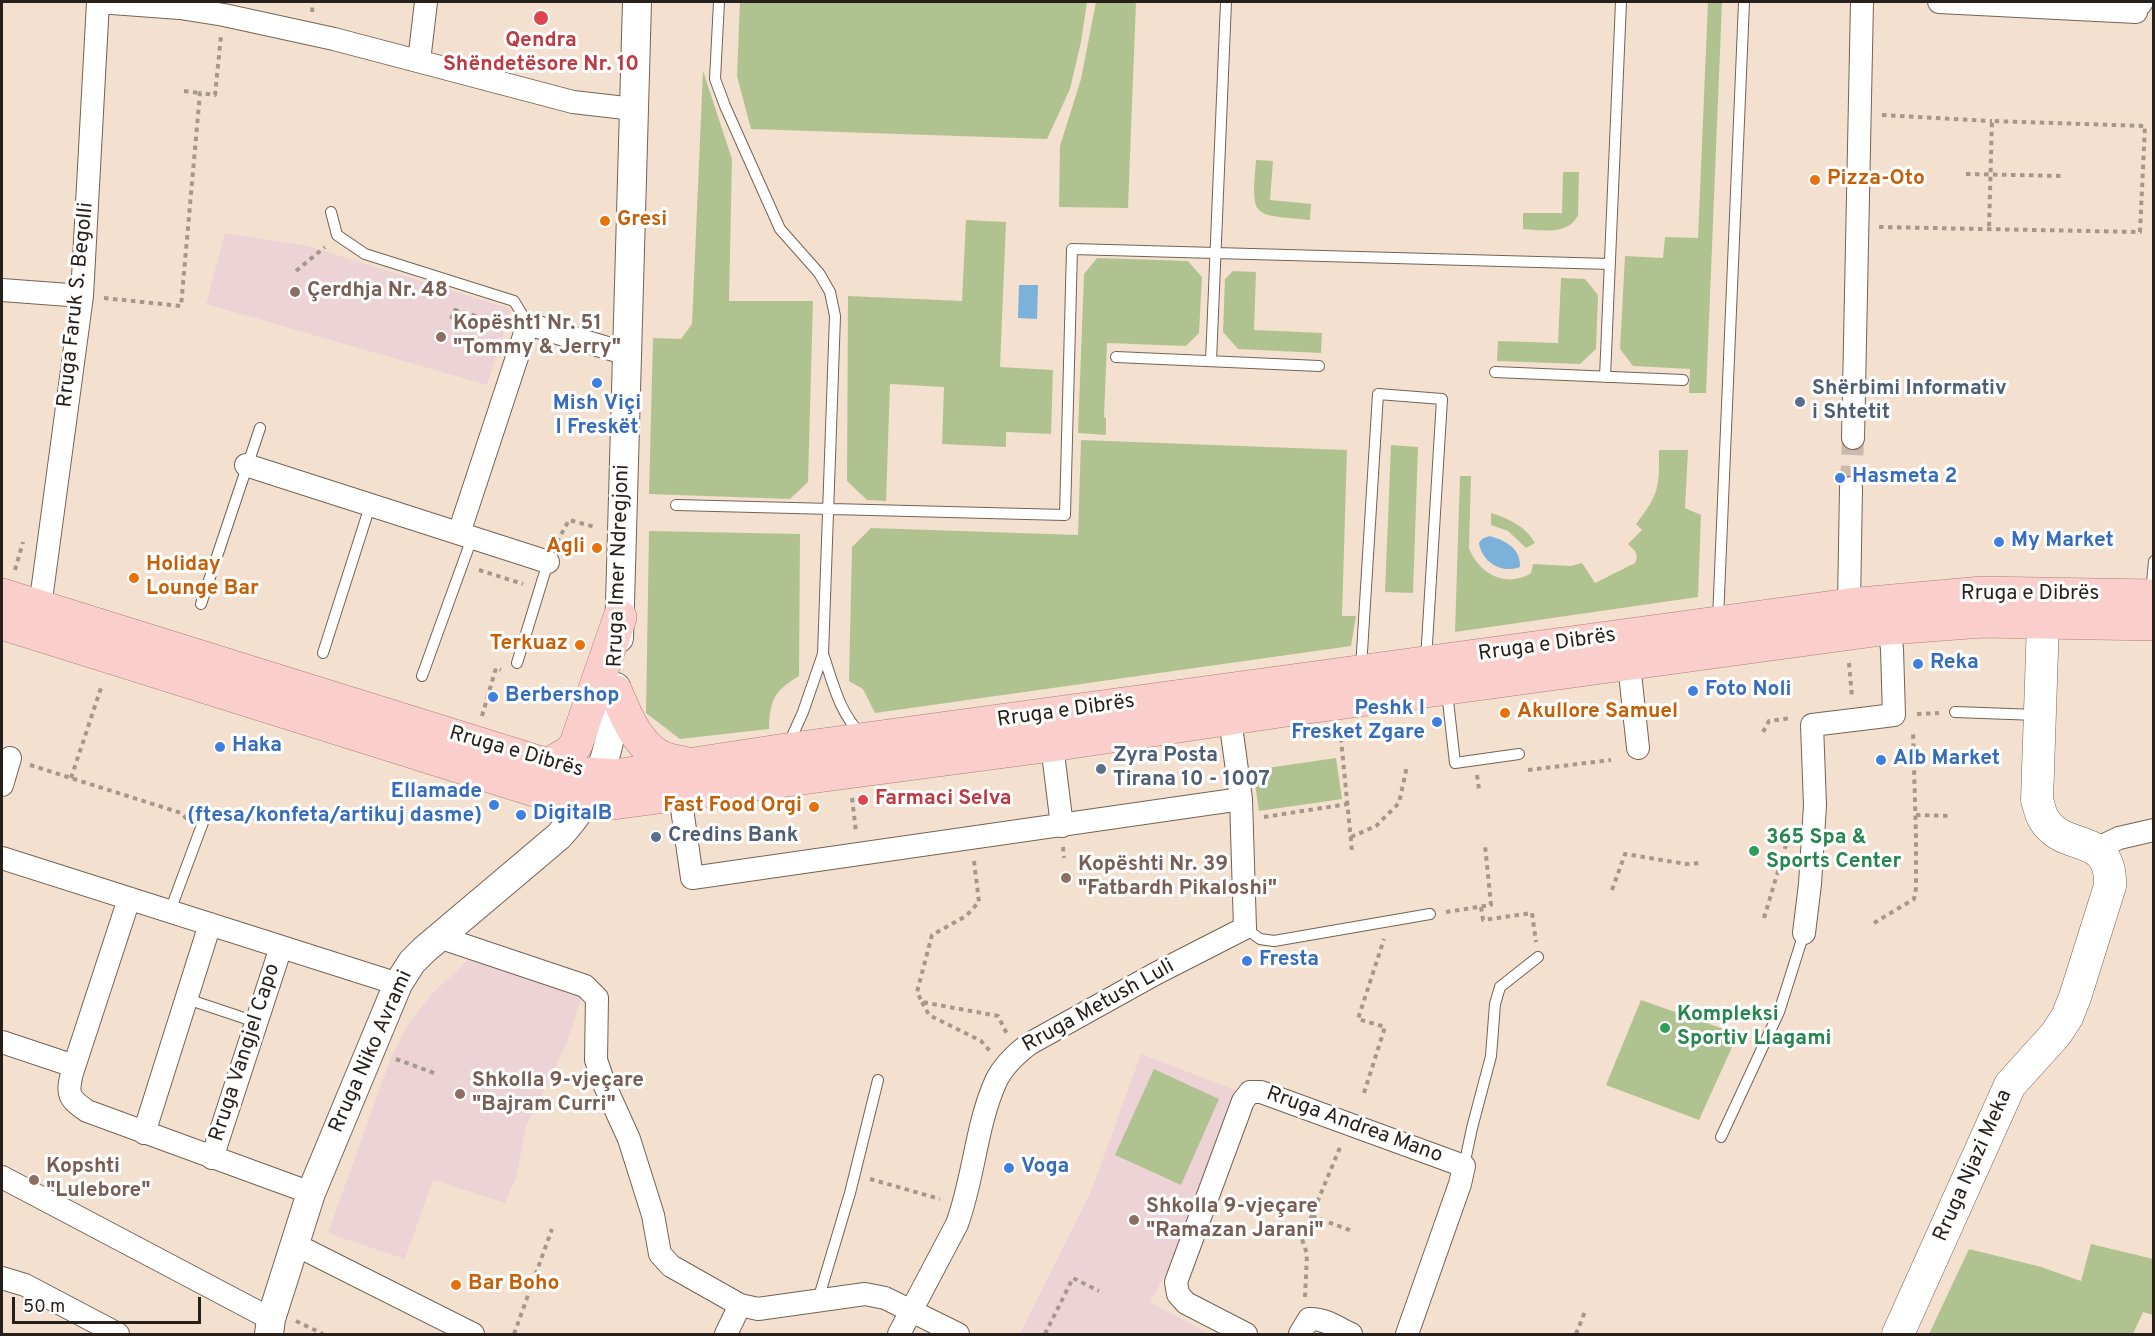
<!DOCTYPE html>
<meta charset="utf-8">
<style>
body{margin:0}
#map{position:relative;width:2155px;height:1336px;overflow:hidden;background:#f4e0cf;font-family:Overpass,sans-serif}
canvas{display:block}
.frame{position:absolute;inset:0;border:3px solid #271f19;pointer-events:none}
.scale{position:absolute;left:12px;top:1297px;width:189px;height:27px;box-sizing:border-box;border:3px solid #271f19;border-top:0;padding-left:8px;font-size:18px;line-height:21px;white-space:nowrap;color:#271f19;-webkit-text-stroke:4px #fff;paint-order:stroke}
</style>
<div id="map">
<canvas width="2155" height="1336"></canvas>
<div class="frame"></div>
<div class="scale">50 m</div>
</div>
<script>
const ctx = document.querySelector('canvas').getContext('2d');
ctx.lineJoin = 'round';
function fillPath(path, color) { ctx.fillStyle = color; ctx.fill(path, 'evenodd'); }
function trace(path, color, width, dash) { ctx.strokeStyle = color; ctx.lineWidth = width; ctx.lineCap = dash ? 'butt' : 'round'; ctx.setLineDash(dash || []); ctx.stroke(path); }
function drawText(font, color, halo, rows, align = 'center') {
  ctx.font = font + ' Overpass,sans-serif'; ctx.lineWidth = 6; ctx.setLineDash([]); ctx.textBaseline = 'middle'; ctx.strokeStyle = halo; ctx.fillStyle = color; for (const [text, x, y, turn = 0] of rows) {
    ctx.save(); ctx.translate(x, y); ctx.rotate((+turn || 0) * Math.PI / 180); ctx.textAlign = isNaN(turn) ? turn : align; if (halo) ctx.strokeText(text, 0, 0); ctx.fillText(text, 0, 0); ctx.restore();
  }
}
fillPath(new Path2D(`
 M 225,233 L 308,246 L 511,309 L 487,385 L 206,304 Z
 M 471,957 L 582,995 L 567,1043 L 526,1127 L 516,1178 L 505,1203 L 433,1180 L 405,1259 L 328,1233 L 391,1057 L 409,1023 L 432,994 Z
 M 1141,1054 L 1238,1091 L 1179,1251 L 1150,1302 L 1209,1334 L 1020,1334 L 1092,1189 Z`), '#edd3d6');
fillPath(new Path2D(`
 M 740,2 L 1087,2 L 1081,42 L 1070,89 L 1047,139 L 751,129 L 737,76 Z
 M 1096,2 L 1136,2 L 1128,208 L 1059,207 L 1060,146 L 1081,79 Z
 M 1708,2 L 1722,2 L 1706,393 L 1689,393 L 1690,369 L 1633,366 L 1620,349 L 1625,256 L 1663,258 L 1665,237 L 1698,238 Z
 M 703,71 L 732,159 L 729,301 L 813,301 L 808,482 L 790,499 L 649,494 L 653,338 L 681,339 L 692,324 Z
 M 1256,160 L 1273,161 L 1270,200 L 1311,204 L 1310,220 C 1252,214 1251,220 1256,160 Z
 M 1563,172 L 1579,172 L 1578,215 C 1568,236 1542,230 1523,229 L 1523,213 L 1562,213 Z
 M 966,220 L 1006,222 L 1000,367 L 1053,370 L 1051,434 L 1006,432 L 1006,447 L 942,444 L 944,387 L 890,384 L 886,501 L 867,500 L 847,481 L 848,296 L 962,301 Z
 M 1097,258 L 1188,261 L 1202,277 L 1199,333 L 1186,346 L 1107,343 L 1104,417 L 1106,418 L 1106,435 L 1078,433 L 1084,274 Z
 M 1233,271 L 1256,272 L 1254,330 L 1322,333 L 1321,353 L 1238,349 L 1223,332 L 1225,279 Z
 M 1561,278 L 1585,279 L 1598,295 L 1596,349 L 1580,364 L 1497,361 L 1498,341 L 1558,343 Z
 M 1081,440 L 1347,450 L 1342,616 L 1356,616 L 1351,646 L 875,713 L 863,689 L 849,681 L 852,547 L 871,528 L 1078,535 Z
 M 1391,445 L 1418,447 L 1413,593 L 1385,592 Z
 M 1659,450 L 1688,450 L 1685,508 L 1701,515 L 1698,597 L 1455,632 L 1460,476 L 1471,476 L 1469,548 C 1478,573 1506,589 1531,573 L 1533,564 L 1571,566 L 1582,563 L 1595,583 L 1635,563 L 1637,557 L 1635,551 L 1628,544 L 1642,530 L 1636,524 C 1660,493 1659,487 1659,450 Z
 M 1491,513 C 1510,519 1525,526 1535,543 L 1526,548 L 1508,531 L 1491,525 Z
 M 649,531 L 800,534 L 799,676 C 774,691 770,700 769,729 L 680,739 L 646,713 Z
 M 1336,758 L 1342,799 L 1259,811 L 1253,770 Z
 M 1641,1000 L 1738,1034 L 1699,1120 L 1606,1085 Z
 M 1154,1069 L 1219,1099 L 1181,1185 L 1115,1155 Z
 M 2091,1244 L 2153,1259 L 2153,1315 L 2143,1312 L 2133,1334 L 1929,1334 L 1969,1249 L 2041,1267 L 2081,1281 Z`), '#b1c291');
fillPath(new Path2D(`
 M 1019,285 L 1038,285 L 1037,319 L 1018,318 Z
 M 1489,536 C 1505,540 1521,548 1520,567 C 1501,574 1482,562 1479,543 L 1482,539 Z`), '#7cb2da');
trace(new Path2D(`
 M 1851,488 L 1853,438`), '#cbb9ab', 22, [22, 11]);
const service = new Path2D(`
 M 719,2 L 715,79 L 725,106 L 780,229 L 819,273 L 830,292 L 835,316 L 823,654 L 803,712 L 789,743
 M 2136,12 L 2145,8 L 2149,2
 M 331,212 L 337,235 L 365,254 L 514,301 L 528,324
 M 1116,357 L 1319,366
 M 1211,361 L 1226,2
 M 1495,372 L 1683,380
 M 1605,377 L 1621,2
 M 676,505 L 1065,515 L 1072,249 L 1610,264
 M 2151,594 L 2154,561
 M 201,604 L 260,428
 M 1718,619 L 1744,2
 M 323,653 L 370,506
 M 823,654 C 833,683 839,712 861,734
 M 517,663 L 548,562
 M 1361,668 L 1378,394 L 1442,399 L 1426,660
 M 422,676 L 472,538
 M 1447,692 L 1455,763 L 1519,754
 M 1955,712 L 2037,715
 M 170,911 L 205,817
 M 1245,928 L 1260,939 L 1274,941 L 1430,914
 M 187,999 L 256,1022
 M 1721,1137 L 1779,1012 L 1804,933
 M 1464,1166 L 1472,1128 L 1491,1056 L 1495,1004 L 1500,987 L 1538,957
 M 818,1300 L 850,1193 L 878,1080`);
const minor = new Path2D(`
 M 98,2 L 180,8 L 224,15 L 334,39 L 573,102 L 634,109
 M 1939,2 L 2136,12
 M 419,61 L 426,2
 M 2,290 L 82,296
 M 1853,438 L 1862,2
 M 246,465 L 548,562
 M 459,533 L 528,324 L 627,354
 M 1849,605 L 1851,488
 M 40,607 L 82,296 L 98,2
 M 1629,664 L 1638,748
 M 1052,745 L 1062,826
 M 2,785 L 10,758
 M 680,795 L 692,878 L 1241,799
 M 2096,849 L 2119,838 L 2154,830
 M 2,858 L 398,984
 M 129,899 L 72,1073 C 67,1094 68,1098 87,1111 L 311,1193
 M 1804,933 L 1810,884 L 1815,805 L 1812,725 L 1894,715 L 1892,649 L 1889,628
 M 439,937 L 585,986 L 597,998 L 596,1060 L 605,1086 L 629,1139 L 653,1215 L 660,1254 L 671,1266 L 740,1305 L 758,1309 L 865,1294 L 885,1298 L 958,1334
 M 2,1042 L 74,1066
 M 144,1133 L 210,924
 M 212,1158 L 281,947
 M 2,1177 L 271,1319
 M 294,1244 L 473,1334
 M 2,1278 L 25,1285 L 118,1334
 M 726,1334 L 740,1305
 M 899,1334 L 957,1224 C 974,1178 976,1125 996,1081 C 1003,1066 1016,1054 1029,1044 L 1155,974 L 1245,928 L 1241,799 L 1230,719
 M 1246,1334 L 1186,1303 L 1178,1294 L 1176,1282 L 1243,1101 L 1250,1092 L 1261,1092 L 1464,1166 L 1460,1184 L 1407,1334
 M 1300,1334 L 1309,1319 C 1324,1318 1338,1328 1351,1334`);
const tertiary = new Path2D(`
 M 619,638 L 637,2
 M 269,1334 L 271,1319 L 311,1193 L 398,984 L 412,962 L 424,950 L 559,836 C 600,791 613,747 616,687`);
const secondary = new Path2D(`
 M 1898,1334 L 2010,1085 L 2056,1034 L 2067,1017 L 2075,997 L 2110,886 C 2112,830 2063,854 2043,818 C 2040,813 2039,805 2037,800 L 2043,622`);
const primary = new Path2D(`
 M 2,595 L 573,773 L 615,776 L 786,750 L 1849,605 L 1982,593 L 2154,596
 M 2,623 L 563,799 L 598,805 L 1052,745 L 1286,710 L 1889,628 L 1983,621 L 2154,624
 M 616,692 C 626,716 638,747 663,758 C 671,761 679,762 687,764
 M 548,765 L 570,752 L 576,744 L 620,617`);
trace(service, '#746354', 12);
trace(minor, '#746354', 24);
trace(tertiary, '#746354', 30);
trace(secondary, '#746354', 33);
trace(primary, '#ae7d77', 34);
trace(new Path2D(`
 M 312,12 L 313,2
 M 184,91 L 200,93
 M 1882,115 L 1992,121
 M 1966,174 L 2065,176
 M 1879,227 L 2140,232 L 2145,126 L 1992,121 L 1989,228
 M 296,271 L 325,247
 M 104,298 L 181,306 L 200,93 L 215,95 L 221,36
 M 451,319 L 455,310 L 505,324
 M 557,542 L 569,520 L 595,527
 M 15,570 L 23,542
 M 479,570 L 523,584
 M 1849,663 L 1852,697
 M 1917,714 L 1939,713
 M 482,716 L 496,668 L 501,670
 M 1340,729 L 1352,851
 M 1763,732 L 1769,721 L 1792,718
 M 30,765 L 181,813 L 187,819
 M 1528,770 L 1611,760
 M 1477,775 L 1479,789
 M 71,778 L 102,685
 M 852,798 L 856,832
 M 1916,815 L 1952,816
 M 1264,817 L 1348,804
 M 1351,837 L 1376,826 L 1399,803 L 1407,766
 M 1063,847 L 1064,858
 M 974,861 L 979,902 L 966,916 L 932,935 L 917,992 L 922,1002 L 998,1016 L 1007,1034
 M 1612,890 L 1625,854 L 1686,864 L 1702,863
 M 1481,907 L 1483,920 L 1532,913 L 1536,942
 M 1446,912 L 1491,905 L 1485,845
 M 1764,918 L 1788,838
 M 1874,923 L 1914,899 L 1916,888 L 1916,838 L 1913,730
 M 922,1002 L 929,1015 L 981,1041 L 990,1051
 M 396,1059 L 434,1073
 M 1364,1093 L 1385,1027 L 1358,1019 L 1384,939
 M 870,1179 L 940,1199
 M 1312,1216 L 1352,1231
 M 1305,1297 L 1307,1254 L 1302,1239 L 1341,1145
 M 296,1321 L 323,1334
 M 514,1334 L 552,1229
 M 1045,1334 L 1073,1278 L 1099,1291
 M 1576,1334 L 1586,1309`), '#a7978b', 4, [4.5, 4.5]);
trace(service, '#fff', 10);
trace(minor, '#fff', 22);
trace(tertiary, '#fff', 28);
trace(secondary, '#fff', 32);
trace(primary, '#facfcb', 33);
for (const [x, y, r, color] of [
 [541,18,8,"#e0444e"],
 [1815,180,6,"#e8710a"],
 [605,221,6,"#e8710a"],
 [295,292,6,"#8d6e63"],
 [441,337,6,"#8d6e63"],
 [597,383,6,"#3f7fe0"],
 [1800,402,6,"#5c6f8a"],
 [1840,478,6,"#3f7fe0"],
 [1999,542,6,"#3f7fe0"],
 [597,548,6,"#e8710a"],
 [134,578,6,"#e8710a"],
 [580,645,6,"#e8710a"],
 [1918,664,6,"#3f7fe0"],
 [1693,691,6,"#3f7fe0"],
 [493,697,6,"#3f7fe0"],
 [1505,713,6,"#e8710a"],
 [1437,722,6,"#3f7fe0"],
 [220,747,6,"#3f7fe0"],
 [1881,760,6,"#3f7fe0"],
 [1101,769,6,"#5c6f8a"],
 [863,800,6,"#e0444e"],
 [494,805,6,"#3f7fe0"],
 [814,807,6,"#e8710a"],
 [521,815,6,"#3f7fe0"],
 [656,837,6,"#5c6f8a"],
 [1754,851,6,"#2e9e5b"],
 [1066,878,6,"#8d6e63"],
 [1247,961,6,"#3f7fe0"],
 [1665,1028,6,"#2e9e5b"],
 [460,1094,6,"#8d6e63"],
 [1009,1168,6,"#3f7fe0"],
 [34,1180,6,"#8d6e63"],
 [1134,1220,6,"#8d6e63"],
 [456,1285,6,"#e8710a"]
]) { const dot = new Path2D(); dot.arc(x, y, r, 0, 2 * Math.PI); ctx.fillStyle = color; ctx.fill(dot); trace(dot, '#fff', 2); }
drawText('bold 21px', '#be3a42', '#fff', [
 ["Qendra",541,42],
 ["Shëndetësore Nr. 10",541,66],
 ["Farmaci Selva",875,800,"left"]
]);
drawText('bold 21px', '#c56008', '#fff', [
 ["Pizza-Oto",1827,180],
 ["Gresi",617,221],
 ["Agli",585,548,"right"],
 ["Holiday",146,566],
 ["Lounge Bar",146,590],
 ["Terkuaz",568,645,"right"],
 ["Akullore Samuel",1517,713],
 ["Fast Food Orgi",802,807,"right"],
 ["Bar Boho",468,1285]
], 'left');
drawText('bold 21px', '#785e54', '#fff', [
 ["Çerdhja Nr. 48",307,292],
 ["Kopësht1 Nr. 51",453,325],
 ["\"Tommy & Jerry\"",453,349],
 ["Kopështi Nr. 39",1078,866],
 ["\"Fatbardh Pikaloshi\"",1078,890],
 ["Shkolla 9-vjeçare",472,1082],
 ["\"Bajram Curri\"",472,1106],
 ["Kopshti",46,1168],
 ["\"Lulebore\"",46,1192],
 ["Shkolla 9-vjeçare",1146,1208],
 ["\"Ramazan Jarani\"",1146,1232]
], 'left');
drawText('21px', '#271f19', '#fff', [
 ["Rruga Faruk S. Begolli",77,305,-84],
 ["Rruga Imer Ndregjoni",620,566,-88],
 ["Rruga e Dibrës",2030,595],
 ["Rruga e Dibrës",1547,646,-8],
 ["Rruga e Dibrës",1066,712,-8],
 ["Rruga e Dibrës",516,753,16],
 ["Rruga Metush Luli",1099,1007,-29],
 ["Rruga Niko Avrami",372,1052,-66],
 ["Rruga Vangjel Capo",246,1053,-72],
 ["Rruga Andrea Mano",1354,1126,20],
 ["Rruga Njazi Meka",1974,1166,-66]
]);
drawText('bold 21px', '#4e5e75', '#fff', [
 ["Shërbimi Informativ",1812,390],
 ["i Shtetit",1812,414],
 ["Zyra Posta",1113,757],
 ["Tirana 10 - 1007",1113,781],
 ["Credins Bank",668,837]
], 'left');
drawText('bold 21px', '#366cbe', '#fff', [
 ["Mish Viçi",597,405,"center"],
 ["I Freskët",597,429,"center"],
 ["Hasmeta 2",1852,478],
 ["My Market",2011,542],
 ["Reka",1930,664],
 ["Foto Noli",1705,691],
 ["Berbershop",505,697],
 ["Peshk I",1425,710,"right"],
 ["Fresket Zgare",1425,734,"right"],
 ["Haka",232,747],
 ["Alb Market",1893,760],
 ["Ellamade",482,793,"right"],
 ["(ftesa/konfeta/artikuj dasme)",482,817,"right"],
 ["DigitalB",533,815],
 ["Fresta",1259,961],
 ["Voga",1021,1168]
], 'left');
drawText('bold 21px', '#27864d', '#fff', [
 ["365 Spa &",1766,839],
 ["Sports Center",1766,863],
 ["Kompleksi",1677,1016],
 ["Sportiv Llagami",1677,1040]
], 'left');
</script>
